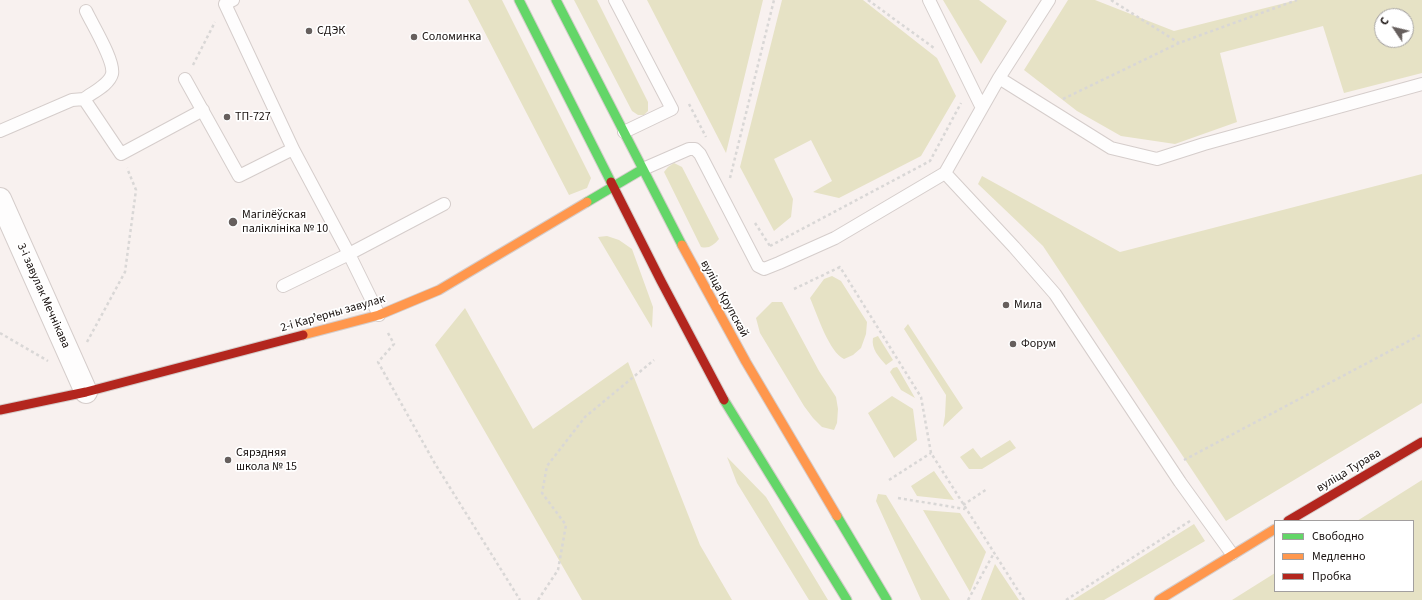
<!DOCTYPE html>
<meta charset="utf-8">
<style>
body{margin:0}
#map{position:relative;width:1422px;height:600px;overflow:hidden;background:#f8f1ef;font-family:"Source Sans 3",sans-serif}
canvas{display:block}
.legend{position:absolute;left:1274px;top:520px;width:140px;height:72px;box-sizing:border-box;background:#fff;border:1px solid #a29f9f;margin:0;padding:5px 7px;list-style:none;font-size:12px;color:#17100e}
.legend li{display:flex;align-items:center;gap:8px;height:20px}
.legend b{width:20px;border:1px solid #a29f9f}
.north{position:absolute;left:1374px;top:8px;width:40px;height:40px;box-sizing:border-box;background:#fff;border:1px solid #a29f9f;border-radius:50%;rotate:305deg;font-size:11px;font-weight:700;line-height:16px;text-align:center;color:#17100e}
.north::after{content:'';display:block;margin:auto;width:14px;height:18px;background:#665f5d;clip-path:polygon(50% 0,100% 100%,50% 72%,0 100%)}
</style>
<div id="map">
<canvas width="1422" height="600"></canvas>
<ul class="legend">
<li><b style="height:5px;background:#63d668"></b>Свободно</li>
<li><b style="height:5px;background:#ff974d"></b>Медленно</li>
<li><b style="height:5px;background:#b3261e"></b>Пробка</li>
</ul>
<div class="north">С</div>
</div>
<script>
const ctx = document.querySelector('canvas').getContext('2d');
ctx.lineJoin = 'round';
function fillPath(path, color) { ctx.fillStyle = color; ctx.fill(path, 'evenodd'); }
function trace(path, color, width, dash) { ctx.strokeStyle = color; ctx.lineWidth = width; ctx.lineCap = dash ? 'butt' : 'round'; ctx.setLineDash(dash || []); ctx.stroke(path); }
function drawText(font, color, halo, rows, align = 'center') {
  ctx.font = font + ' "Source Sans 3",sans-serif'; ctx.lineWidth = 3.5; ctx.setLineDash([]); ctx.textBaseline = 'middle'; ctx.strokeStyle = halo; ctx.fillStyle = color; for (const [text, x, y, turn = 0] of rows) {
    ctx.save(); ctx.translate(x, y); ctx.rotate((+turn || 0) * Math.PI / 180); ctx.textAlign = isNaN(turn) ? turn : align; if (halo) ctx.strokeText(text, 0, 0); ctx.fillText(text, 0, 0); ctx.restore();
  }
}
fillPath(new Path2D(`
 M 468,0 L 502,0 L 591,178 L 587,188 L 569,195 Z
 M 574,0 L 597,0 L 648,102 L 648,111 L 644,115 L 638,115 L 632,111 Z
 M 647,0 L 763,0 L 726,153 Z
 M 782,0 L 863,0 L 937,58 L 956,96 L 921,156 L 839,198 L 813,192 L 832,181 L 811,140 L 774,159 L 793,199 L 791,217 L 774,231 L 740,167 Z
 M 943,0 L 979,0 L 1007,21 L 981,64 Z
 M 1068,0 L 1095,0 L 1174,31 L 1297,0 L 1422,0 L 1422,73 L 1344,93 L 1323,26 L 1220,53 L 1237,122 L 1175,144 L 1121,136 L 1077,111 L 1024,70 ZM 1382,16 L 1406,16 L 1406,40 L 1382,40 Z
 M 674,163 L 682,167 L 719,239 C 714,245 709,249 701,247 L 664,172 L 668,167 Z
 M 1422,174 L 1422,403 L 1226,521 L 1043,246 L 978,184 L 982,176 L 1120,252 Z
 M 607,236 L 619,240 L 632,249 L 653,307 L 652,328 L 598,237 Z
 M 832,276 L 841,281 L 867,322 L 866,334 L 861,348 L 853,355 L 844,359 C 829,352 817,314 810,298 L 824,279 Z
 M 772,302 L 782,302 L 819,371 L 836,397 L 838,409 L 837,423 L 834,430 L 822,427 L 813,418 L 804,406 L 760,333 L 756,318 Z
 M 465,308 L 533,429 L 628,362 L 700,545 L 732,600 L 582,600 L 435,345 Z
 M 908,324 L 963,408 L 943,427 L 945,416 L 946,395 L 904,329 Z
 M 878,336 L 893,360 L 886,365 C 879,357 871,349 873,338 Z
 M 897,367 L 899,370 L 915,398 L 901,390 L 890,372 L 893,368 Z
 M 892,396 L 913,409 L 917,440 L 894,458 L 868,413 Z
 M 1010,440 L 1016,448 L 982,469 L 969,469 L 960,457 L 973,448 L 981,458 Z
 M 727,457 L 766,497 L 828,600 L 809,600 L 737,483 Z
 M 934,471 L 954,500 L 917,496 L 911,486 Z
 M 1422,480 L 1422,600 L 1232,600 L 1275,573 L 1275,591 L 1413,591 L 1413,521 L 1357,521 Z
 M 878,494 L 886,495 L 950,600 L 921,600 L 876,501 Z
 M 923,510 L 960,513 L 986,552 L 970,592 Z
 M 1194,524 L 1205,541 L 1104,600 L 1073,600 Z
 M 995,564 L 1019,600 L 981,600 Z`), '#e6e2c5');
const lane = new Path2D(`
 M 233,0 L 225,4 L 293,149 L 349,254 L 379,315
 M 615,0 L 672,109 L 624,132
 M 929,0 L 982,108
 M 999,78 L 1111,148 L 1157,159 L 1204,144 L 1422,84
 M 185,79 L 239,176 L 293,149
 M 84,99 C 93,92 109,85 112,74 C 115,61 92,24 86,11
 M 0,131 L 72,100 L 84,99 L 121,154 L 203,110
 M 643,169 L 689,149 L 695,149 L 700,154 L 758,266 L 764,269 L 779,263 L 835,238 L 945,173 L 999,78 L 1049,0
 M 945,173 L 1014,247 L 1055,294 L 1180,482 L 1232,554
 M 283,286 L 349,254 L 444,204`);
const street = new Path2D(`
 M 0,199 L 86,392`);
const fast = new Path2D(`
 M 519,0 L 611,182
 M 556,0 L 682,245
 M 587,202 L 643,169
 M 724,400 L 847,600
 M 837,516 L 887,600`);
const slow = new Path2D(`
 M 682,245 L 746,362 L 837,516
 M 303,335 L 379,315 L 439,290 L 587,202
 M 1159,600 L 1275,529`);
const jam = new Path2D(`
 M 611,182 L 661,281 L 724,400
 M 0,410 L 86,392 L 303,335
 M 1288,521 L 1422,442`);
trace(lane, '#d5cdcb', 14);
trace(street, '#d5cdcb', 24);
trace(fast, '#d5cdcb', 11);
trace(slow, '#d5cdcb', 11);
trace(jam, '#d5cdcb', 11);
trace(new Path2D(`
 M 868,0 L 934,48
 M 1111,0 L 1179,43
 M 193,65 L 215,22
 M 1063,99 L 1179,43 L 1297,0
 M 689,104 L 706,137
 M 730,178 L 774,0
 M 755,223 L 770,246
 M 770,246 L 930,161 L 961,103
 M 794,289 L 840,267 L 921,397 L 931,453 L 1024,600
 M 0,333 L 48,361
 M 388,333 L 394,344 L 378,362 L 434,462 L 520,600
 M 87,342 L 125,272 L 136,190 L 127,168
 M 1184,460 L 1422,334
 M 889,480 L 931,453
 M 898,498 L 965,509
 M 963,505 L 987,489
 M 538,600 L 558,570 L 566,525 L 542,493 L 547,466 L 585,417 L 654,360
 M 968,600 L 994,553
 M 1066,600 L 1190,521`), '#d9d7d6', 2.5, [3, 3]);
trace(lane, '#fefdfd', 12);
trace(street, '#fefdfd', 22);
trace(fast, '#63d668', 9);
trace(slow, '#ff974d', 9);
trace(jam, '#b3261e', 9);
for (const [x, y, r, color] of [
 [309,31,4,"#665f5d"],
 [414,37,4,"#665f5d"],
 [227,117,4,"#665f5d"],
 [233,222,5,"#665f5d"],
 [1006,305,4,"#665f5d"],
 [1013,344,4,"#665f5d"],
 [228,460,4,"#665f5d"]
]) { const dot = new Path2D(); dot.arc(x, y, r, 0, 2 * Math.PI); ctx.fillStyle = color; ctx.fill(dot); trace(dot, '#fff', 1.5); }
drawText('12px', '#17100e', '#fff', [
 ["СДЭК",317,31],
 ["Соломинка",422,37],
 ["ТП-727",235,117],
 ["Магілёўская",242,215],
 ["паліклініка № 10",242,229],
 ["Мила",1014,305],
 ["Форум",1021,344],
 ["Сярэдняя",236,453],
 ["школа № 15",236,467]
], 'left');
drawText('12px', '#17100e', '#fff', [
 ["3-і завулак Мечнікава",43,296,66],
 ["вуліца Крупскай",724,299,61],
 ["2-і Карʼерны завулак",333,314,-16],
 ["вуліца Турава",1349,471,-31]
]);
</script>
